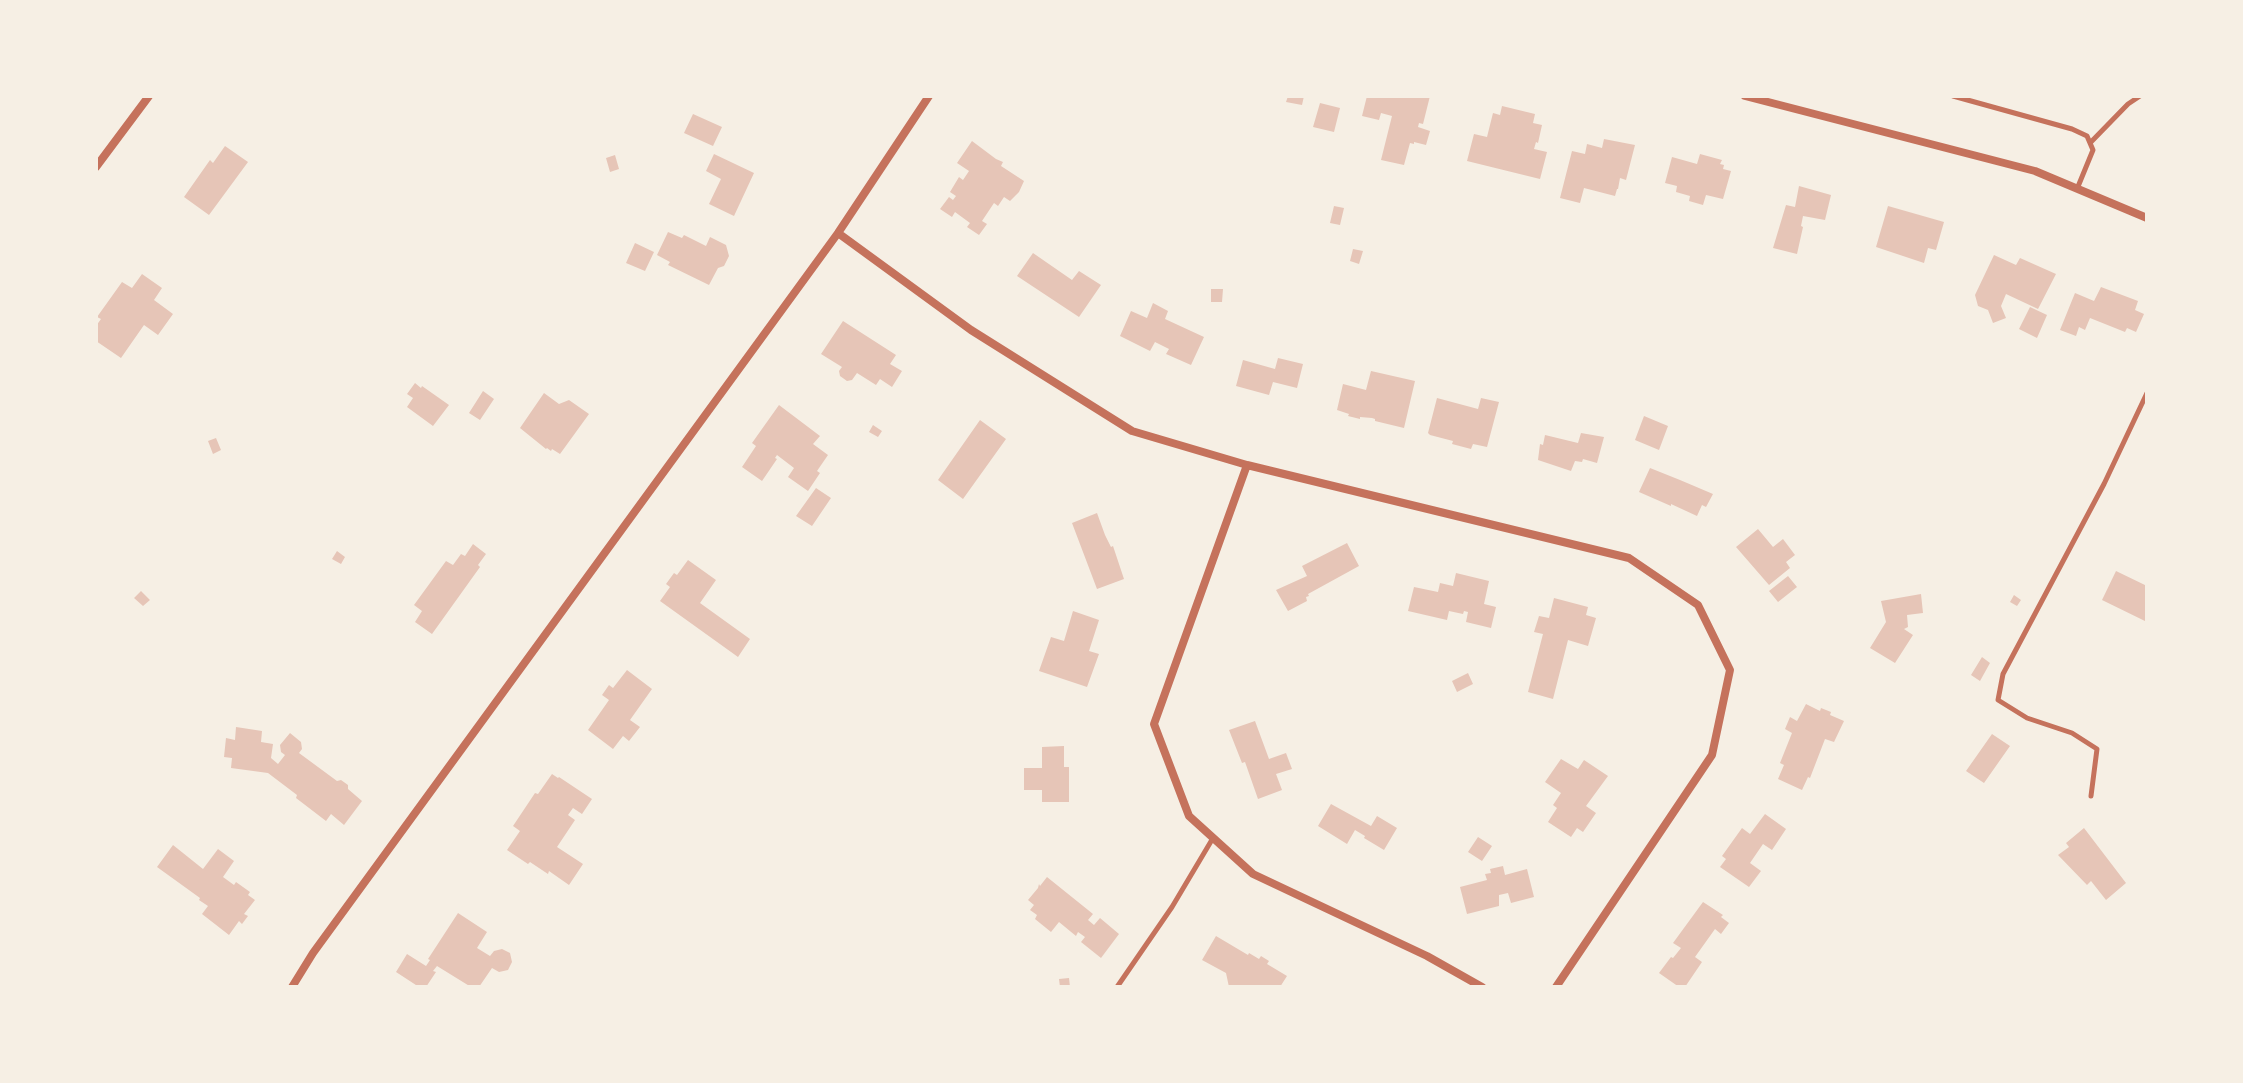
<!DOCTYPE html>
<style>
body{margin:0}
#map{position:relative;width:2243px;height:1083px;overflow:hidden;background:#f6efe4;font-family:"PT Sans",sans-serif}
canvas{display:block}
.frame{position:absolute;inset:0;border:98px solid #f6efe4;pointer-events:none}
</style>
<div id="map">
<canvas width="2243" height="1083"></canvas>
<div class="frame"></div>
</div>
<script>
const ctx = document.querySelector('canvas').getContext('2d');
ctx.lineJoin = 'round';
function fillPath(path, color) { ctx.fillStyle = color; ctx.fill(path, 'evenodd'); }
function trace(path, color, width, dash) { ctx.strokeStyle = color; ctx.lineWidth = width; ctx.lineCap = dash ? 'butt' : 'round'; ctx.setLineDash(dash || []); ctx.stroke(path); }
fillPath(new Path2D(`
 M 1288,96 L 1304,96 L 1302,105 L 1286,102 Z
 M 1367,96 L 1430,96 L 1423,124 L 1419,123 L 1418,127 L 1430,131 L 1426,145 L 1414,142 L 1414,144 L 1410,143 L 1404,165 L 1381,160 L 1392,116 L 1381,113 L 1379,120 L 1362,116 Z
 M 1320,103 L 1340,108 L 1334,132 L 1313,127 Z
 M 1502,106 L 1535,114 L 1533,123 L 1542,125 L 1538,143 L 1536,142 L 1534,149 L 1547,152 L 1540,179 L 1467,161 L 1474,134 L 1487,137 L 1493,113 L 1500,115 Z
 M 693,114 L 722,127 L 713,146 L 684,133 Z
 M 1604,139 L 1635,145 L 1626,180 L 1620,178 L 1618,189 L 1617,189 L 1615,196 L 1584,188 L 1580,203 L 1560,198 L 1572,151 L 1585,154 L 1587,144 L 1602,148 Z
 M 972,141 L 996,159 L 1003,162 L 1001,166 L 1024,181 L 1019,192 L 1010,201 L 1004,197 L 998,206 L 994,203 L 982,221 L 987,224 L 979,235 L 967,227 L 970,223 L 955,212 L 952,217 L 940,209 L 949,197 L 953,200 L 956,196 L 950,192 L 959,177 L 963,180 L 969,171 L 957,163 Z
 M 225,146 L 248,162 L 209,215 L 184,197 L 210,160 L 213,163 Z
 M 714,154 L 754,173 L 734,216 L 709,204 L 721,179 L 706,171 Z
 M 1700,154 L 1722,160 L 1720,164 L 1724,165 L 1723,169 L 1731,171 L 1723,199 L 1706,195 L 1703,205 L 1689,201 L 1690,196 L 1676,192 L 1677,186 L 1665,183 L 1672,157 L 1697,164 Z
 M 615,155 L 619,169 L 610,172 L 606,158 Z
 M 1799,186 L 1831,195 L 1825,220 L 1803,216 L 1801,226 L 1803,227 L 1797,254 L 1773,248 L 1786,205 L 1795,207 Z
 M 1334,206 L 1344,208 L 1340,225 L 1330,223 Z
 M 1888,206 L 1944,222 L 1936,250 L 1928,248 L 1924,263 L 1876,247 Z
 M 668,232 L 682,238 L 684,235 L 706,246 L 710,237 L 726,245 L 729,256 L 724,266 L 718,268 L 709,285 L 668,265 L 670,262 L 657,255 Z
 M 635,243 L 654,252 L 645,271 L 626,263 Z
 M 1353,249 L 1363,251 L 1359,264 L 1350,261 Z
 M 1033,253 L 1072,280 L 1079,271 L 1101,285 L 1079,317 L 1017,276 Z
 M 1994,255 L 2016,265 L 2020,258 L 2056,274 L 2038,309 L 2006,294 L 2001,306 L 2006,318 L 1993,323 L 1988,310 L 1978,306 L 1975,295 Z
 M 142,274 L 162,288 L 154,300 L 173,314 L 158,335 L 144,325 L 121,358 L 96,341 L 96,326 L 101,319 L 97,317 L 122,282 L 132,288 Z
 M 2101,287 L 2138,301 L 2135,310 L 2144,314 L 2136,332 L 2127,328 L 2125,332 L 2090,318 L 2085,330 L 2079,327 L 2076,336 L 2060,330 L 2075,293 L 2094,301 Z
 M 1211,289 L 1223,289 L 1222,302 L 1211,302 Z
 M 1153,303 L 1168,311 L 1165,319 L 1204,337 L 1191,365 L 1166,354 L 1169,349 L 1155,342 L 1150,351 L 1120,336 L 1131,311 L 1147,318 Z
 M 2030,307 L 2047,315 L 2037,338 L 2019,329 Z
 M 843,321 L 896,355 L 890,364 L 902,371 L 892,387 L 880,379 L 876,385 L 857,373 L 852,380 L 847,381 L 840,376 L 839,371 L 842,367 L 821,354 Z
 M 1278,358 L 1303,364 L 1297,388 L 1273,382 L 1269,395 L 1236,386 L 1243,360 L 1275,369 Z
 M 1371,371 L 1415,381 L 1404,428 L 1375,421 L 1375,419 L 1372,418 L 1360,417 L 1360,419 L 1348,416 L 1349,414 L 1337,410 L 1343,384 L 1366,390 Z
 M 415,383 L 421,388 L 422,386 L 449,405 L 433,426 L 407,407 L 413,398 L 407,394 Z
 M 483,391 L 494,399 L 480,420 L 469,413 Z
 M 544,393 L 559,404 L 569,400 L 589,414 L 560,454 L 552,449 L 551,451 L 547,448 L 546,449 L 520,428 Z
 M 1437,398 L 1478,409 L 1481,398 L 1499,402 L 1487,447 L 1473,444 L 1471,449 L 1452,444 L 1453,441 L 1430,435 L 1428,433 Z
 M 779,405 L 820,436 L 813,444 L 828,455 L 817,471 L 820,473 L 808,491 L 788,477 L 794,468 L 777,455 L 775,458 L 777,459 L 762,481 L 742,467 L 756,446 L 752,443 Z
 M 1644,416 L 1668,426 L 1659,450 L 1635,440 Z
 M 980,420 L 1006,439 L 963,499 L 938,480 Z
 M 873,425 L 882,431 L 878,437 L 869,432 Z
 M 1581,433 L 1604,437 L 1597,463 L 1583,459 L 1582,462 L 1575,461 L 1571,471 L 1538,460 L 1540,444 L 1543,445 L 1545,435 L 1578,443 Z
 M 216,438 L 221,450 L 213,454 L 208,441 Z
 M 1650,468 L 1680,480 L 1713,494 L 1706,507 L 1702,505 L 1697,516 L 1671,504 L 1671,506 L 1639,492 Z
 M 816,488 L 831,498 L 812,526 L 796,516 Z
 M 1097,513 L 1105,535 L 1111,547 L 1113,546 L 1124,579 L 1097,589 L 1072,523 Z
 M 1758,529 L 1773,547 L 1783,539 L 1795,555 L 1786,562 L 1790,568 L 1769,585 L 1736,547 Z
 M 1347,543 L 1359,566 L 1308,594 L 1309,596 L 1306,597 L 1307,601 L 1288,611 L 1276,590 L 1307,576 L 1302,566 Z
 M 473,544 L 486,554 L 478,565 L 480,567 L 432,634 L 415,622 L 422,611 L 414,605 L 446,561 L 453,565 L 461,554 L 465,556 Z
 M 337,551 L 345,557 L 341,564 L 332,559 Z
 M 688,560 L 716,580 L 700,603 L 750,639 L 738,657 L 660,601 L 670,587 L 666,584 L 674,573 L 677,575 Z
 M 2116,571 L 2147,586 L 2147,622 L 2102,600 Z
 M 1456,573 L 1489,581 L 1484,604 L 1496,607 L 1491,628 L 1466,622 L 1468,612 L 1464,611 L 1463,614 L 1449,611 L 1447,620 L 1408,611 L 1414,587 L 1438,592 L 1440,583 L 1453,586 Z
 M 1788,576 L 1797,587 L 1778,602 L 1769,591 Z
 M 141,591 L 150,600 L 143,606 L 134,598 Z
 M 1921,594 L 1923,613 L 1907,615 L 1908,627 L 1904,629 L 1913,635 L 1895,663 L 1870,648 L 1886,622 L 1881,601 Z
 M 2014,595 L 2021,600 L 2017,606 L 2010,602 Z
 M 1554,598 L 1588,607 L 1586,615 L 1596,618 L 1588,646 L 1568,640 L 1553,699 L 1528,692 L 1543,634 L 1534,632 L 1539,616 L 1549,618 Z
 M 1073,611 L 1099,620 L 1089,651 L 1099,654 L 1087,687 L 1039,671 L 1051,637 L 1064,641 Z
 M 1982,657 L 1990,663 L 1980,681 L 1971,675 Z
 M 627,670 L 652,689 L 630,720 L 640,727 L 629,741 L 623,736 L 613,749 L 588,730 L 609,700 L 602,695 L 609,685 L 613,688 Z
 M 1468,673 L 1473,684 L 1457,692 L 1452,681 Z
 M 1806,704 L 1820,711 L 1821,708 L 1831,712 L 1830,715 L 1844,721 L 1834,742 L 1825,739 L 1810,778 L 1808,777 L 1802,790 L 1778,779 L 1784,765 L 1780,763 L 1792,733 L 1785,729 L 1790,717 L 1797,721 Z
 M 1255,721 L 1269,759 L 1286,753 L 1292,769 L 1276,774 L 1282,790 L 1258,799 L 1245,762 L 1242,763 L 1229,730 Z
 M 236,727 L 262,731 L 261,742 L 273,744 L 271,758 L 278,764 L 285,755 L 281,752 L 280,745 L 290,733 L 301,742 L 302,749 L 299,753 L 337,781 L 341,780 L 348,785 L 348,789 L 362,801 L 344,825 L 331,814 L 326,821 L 296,798 L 297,795 L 268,773 L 231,768 L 232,758 L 224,757 L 226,738 L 235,740 Z
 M 1992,734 L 2010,746 L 1984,783 L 1966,771 Z
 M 1064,746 L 1064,767 L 1069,767 L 1069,802 L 1042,802 L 1042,790 L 1024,790 L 1024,768 L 1042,768 L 1042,747 Z
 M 1561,759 L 1578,769 L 1584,760 L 1608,776 L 1586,806 L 1596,813 L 1583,832 L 1577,828 L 1571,837 L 1548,822 L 1557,808 L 1553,805 L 1561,793 L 1545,782 Z
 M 552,774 L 558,778 L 559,777 L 592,799 L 582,814 L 573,808 L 568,815 L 575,820 L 557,847 L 583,864 L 569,885 L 549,871 L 548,874 L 530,862 L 528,864 L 507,850 L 520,831 L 513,826 L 535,793 L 538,794 Z
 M 1331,804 L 1371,826 L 1377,816 L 1397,828 L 1384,850 L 1364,838 L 1365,836 L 1355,830 L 1347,844 L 1318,826 Z
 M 1765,814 L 1786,829 L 1772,850 L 1763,844 L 1750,863 L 1761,871 L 1749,887 L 1720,867 L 1726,859 L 1722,856 L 1742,828 L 1750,834 Z
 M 2084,828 L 2126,883 L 2106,900 L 2091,881 L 2087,885 L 2058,855 L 2069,847 L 2066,843 Z
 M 1478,837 L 1492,846 L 1482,861 L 1468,852 Z
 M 173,845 L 203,869 L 218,849 L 234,861 L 223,877 L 234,885 L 236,882 L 250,892 L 248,895 L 255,900 L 244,914 L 248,916 L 242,924 L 239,921 L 229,935 L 202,914 L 208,906 L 199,900 L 200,898 L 157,867 Z
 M 1503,866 L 1505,875 L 1527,869 L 1534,897 L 1511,903 L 1508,893 L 1499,895 L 1499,906 L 1467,914 L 1460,887 L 1487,880 L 1485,874 L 1491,873 L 1490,869 Z
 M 1047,877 L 1093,914 L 1088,920 L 1094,925 L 1100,918 L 1119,934 L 1101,958 L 1081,942 L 1085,937 L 1078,932 L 1076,936 L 1059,922 L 1051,932 L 1035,919 L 1037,915 L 1030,910 L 1034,905 L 1028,900 L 1038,888 L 1039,884 L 1040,886 Z
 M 1703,902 L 1723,915 L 1721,917 L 1729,923 L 1721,934 L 1715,929 L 1695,957 L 1702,962 L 1685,987 L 1679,987 L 1659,973 L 1671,957 L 1673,958 L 1681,948 L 1673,943 Z
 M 458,913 L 487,932 L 477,948 L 490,956 L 494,951 L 502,949 L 510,953 L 512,962 L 508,970 L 499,972 L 492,968 L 479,987 L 471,987 L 437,966 L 433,971 L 436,972 L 426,987 L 419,987 L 396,972 L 407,954 L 426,966 L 430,960 L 428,959 Z
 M 1216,936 L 1248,955 L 1249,953 L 1259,959 L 1261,956 L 1269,961 L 1267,964 L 1287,976 L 1280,987 L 1229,987 L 1226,973 L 1202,960 Z
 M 1069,978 L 1070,987 L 1060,987 L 1059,979 Z`), '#e6c5b7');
trace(new Path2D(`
 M 1953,96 L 2072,129 L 2087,136 L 2093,150 L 2077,189
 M 2090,143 L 2128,104 L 2140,96
 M 2091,796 L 2097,749 L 2072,733 L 2027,718 L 1998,700 L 2003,674 L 2104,484 L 2147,393
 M 1117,987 L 1172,907 L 1213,838`), '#c5725c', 5);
trace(new Path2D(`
 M 1745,96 L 2035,171 L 2147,218
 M 96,167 L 149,96
 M 838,233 L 971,330 L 1132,431 L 1247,465 L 1629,558 L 1698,605 L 1730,670 L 1712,755 L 1556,987
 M 1247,465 L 1154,724 L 1189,816 L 1253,874 L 1427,956 L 1482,987
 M 292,987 L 313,953 L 838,233 L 929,96`), '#c5725c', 8);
</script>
